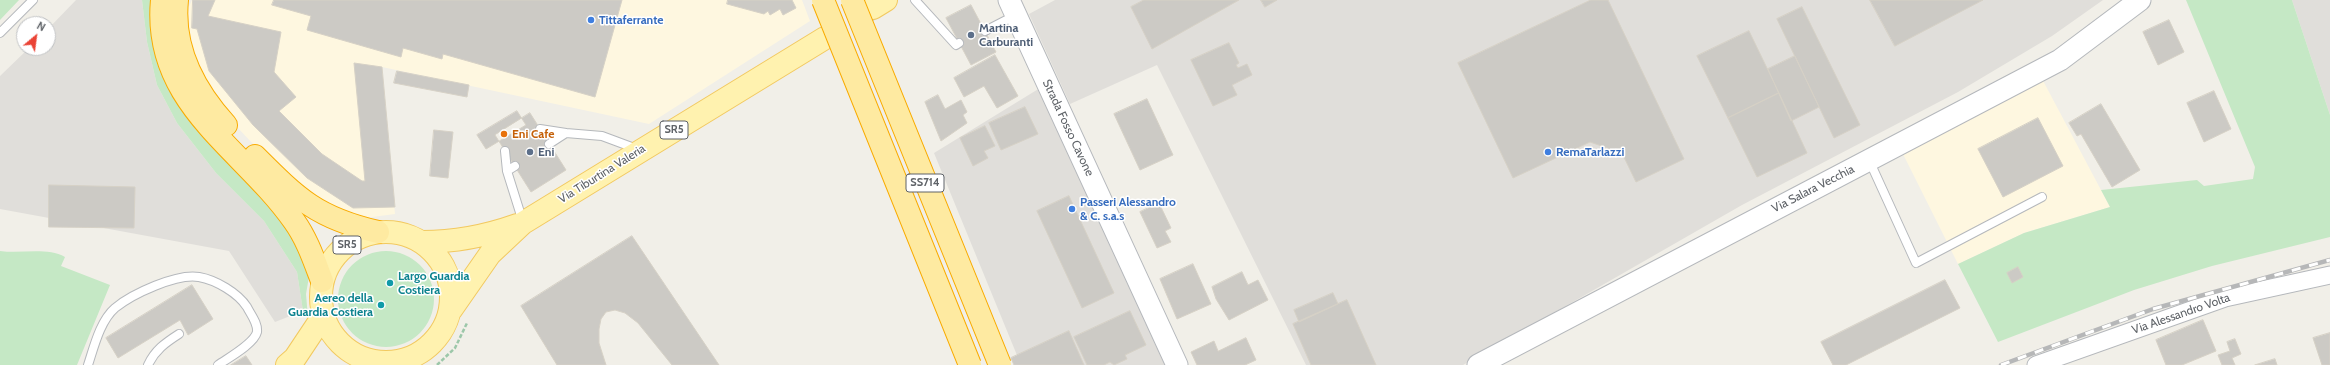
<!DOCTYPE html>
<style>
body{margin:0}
#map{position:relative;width:2330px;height:365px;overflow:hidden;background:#f1efe8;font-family:Cabin,sans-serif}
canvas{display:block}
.north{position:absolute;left:16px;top:16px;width:40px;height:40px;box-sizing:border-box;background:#fff;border:1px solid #bfc1c3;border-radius:50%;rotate:29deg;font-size:11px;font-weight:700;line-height:16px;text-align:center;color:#5f6368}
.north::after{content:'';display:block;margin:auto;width:14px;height:18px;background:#ea4335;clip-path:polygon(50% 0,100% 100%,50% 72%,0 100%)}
</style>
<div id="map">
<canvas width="2330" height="365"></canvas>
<div class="north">N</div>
</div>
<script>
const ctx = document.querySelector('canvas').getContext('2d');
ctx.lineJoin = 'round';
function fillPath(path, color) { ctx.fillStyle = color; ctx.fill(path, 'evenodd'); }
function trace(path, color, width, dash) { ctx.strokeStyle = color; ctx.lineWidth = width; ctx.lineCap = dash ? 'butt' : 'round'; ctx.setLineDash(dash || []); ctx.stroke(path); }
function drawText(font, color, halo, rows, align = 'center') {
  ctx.font = font + ' Cabin,sans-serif'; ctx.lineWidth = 3; ctx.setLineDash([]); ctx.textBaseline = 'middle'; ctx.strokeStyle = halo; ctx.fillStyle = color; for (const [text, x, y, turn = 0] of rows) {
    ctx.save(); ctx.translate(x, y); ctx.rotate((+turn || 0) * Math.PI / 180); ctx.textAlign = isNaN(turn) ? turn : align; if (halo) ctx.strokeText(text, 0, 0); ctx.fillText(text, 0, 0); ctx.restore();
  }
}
fillPath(new Path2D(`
 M 192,0 L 802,0 L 810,21 L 649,124 L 382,67 L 395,214 L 365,218 L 344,217 L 272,164 L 219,108 L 203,83 L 182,21 Z
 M 2040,75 L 2110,207 L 2024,233 L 1958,264 L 1901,150 Z`), '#fef7e0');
fillPath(new Path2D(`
 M 76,0 L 142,0 L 147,42 L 157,85 L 177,123 L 216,173 L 264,221 L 297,272 L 303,311 L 275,322 L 229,251 L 0,209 L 0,76 L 29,48 L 48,48 L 48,29 Z
 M 1055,0 L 2103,0 L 2052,36 L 1958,92 L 1742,205 L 1463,365 L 1306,365 L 1157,65 L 1070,104 L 1029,14 Z
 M 2292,0 L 2330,0 L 2330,115 Z
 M 1040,88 L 1171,365 L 1021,365 L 934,153 Z`), '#e0deda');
fillPath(new Path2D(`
 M 0,0 L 19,0 L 0,20 Z
 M 142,0 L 153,0 L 153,23 L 286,225 L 310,271 L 306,294 L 308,318 L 303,311 L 297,272 L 264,221 L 216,173 L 177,123 L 157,85 L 147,42 Z
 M 2186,0 L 2292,0 L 2330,115 L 2330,237 L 2212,266 L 2134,290 L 1998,342 L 1958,264 L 2024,233 L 2110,207 L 2101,190 L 2197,180 L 2204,186 L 2253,179 L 2255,167 Z
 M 0,251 C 21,254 47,247 65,257 L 61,266 L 110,285 L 77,365 L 0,365 Z
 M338 299a48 48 0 1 1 96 0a48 48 0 1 1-96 0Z`), '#c5e8c5');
const building = new Path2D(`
 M 193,0 L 215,0 L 208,16 L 281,32 L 274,72 L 296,97 L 279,111 L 322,154 L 362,181 L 365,181 L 354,63 L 382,67 L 395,207 L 353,208 L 307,178 L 253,125 L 209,71 L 197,29 L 192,28 Z
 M 274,0 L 622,0 L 595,97 L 443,54 L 442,59 L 403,48 L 401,57 L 307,30 L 311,16 L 272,5 Z
 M 728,0 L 792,0 L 796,8 L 783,15 L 780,9 L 770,15 L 768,11 L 764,14 L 727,4 Z
 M 1144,0 L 1239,0 L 1152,49 L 1131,7 Z
 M 1261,0 L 1277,0 L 1265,7 Z
 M 1591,0 L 1608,0 L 1684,159 L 1636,182 L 1622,153 L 1590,142 L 1513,178 L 1458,63 Z
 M 1870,0 L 1983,0 L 1895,46 Z
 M 971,5 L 996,52 L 971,65 L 946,18 Z
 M 1802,7 L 1860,125 L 1834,138 L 1777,19 Z
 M 2169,20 L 2184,52 L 2158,65 L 2143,32 Z
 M 1749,31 L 1779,93 L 1728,118 L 1697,56 Z
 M 1229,43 L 1239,63 L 1236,65 L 1238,68 L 1247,64 L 1252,75 L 1232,85 L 1237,95 L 1213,106 L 1191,60 Z
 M 995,55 L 1018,96 L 997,108 L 984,86 L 964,97 L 954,78 Z
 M 1795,56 L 1819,107 L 1791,121 L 1768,69 Z
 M 397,71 L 469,85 L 467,97 L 394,83 Z
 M 2214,91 L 2231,129 L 2204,142 L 2187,103 Z
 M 1779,93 L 1807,153 L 1757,177 L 1728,118 Z
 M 938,95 L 945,109 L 961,100 L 967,112 L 963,115 L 967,123 L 941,141 L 925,102 Z
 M 1147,99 L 1173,155 L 1140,170 L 1114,114 Z
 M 2101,104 L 2140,170 L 2112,187 L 2081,134 L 2077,136 L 2069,123 Z
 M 1025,107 L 1038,134 L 1001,150 L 989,123 Z
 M 517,111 L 526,125 L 486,149 L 477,135 Z
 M 530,113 L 566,170 L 531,192 L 495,135 Z
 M 2038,118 L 2063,166 L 2003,197 L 1978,149 Z
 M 985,126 L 995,146 L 984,151 L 988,158 L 973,166 L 960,138 Z
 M 434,130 L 453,132 L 448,178 L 430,176 Z
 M 49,185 L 135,187 L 134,228 L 49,227 Z
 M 1069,196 L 1114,293 L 1082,308 L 1037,211 Z
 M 1159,203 L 1171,228 L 1165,231 L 1171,242 L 1157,248 L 1140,212 Z
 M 632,236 L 719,365 L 672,365 L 638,323 L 625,313 L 615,310 L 606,312 L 601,319 L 599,329 L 599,343 L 606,365 L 557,365 L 521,306 Z
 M 1193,264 L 1211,304 L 1177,319 L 1160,279 Z
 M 2018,267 L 2023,277 L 2012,283 L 2007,273 Z
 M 1242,272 L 1248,285 L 1258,280 L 1268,300 L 1229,320 L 1216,299 L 1212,287 Z
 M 1945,280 L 1960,308 L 1846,365 L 1833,365 L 1821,342 Z
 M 192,285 L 213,319 L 188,335 L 180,320 L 118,358 L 106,338 Z
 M 1333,293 L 1338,304 L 1299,322 L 1294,310 Z
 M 1347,300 L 1376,365 L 1311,365 L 1293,324 Z
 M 1130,311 L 1146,345 L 1125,355 L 1127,359 L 1114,365 L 1110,362 L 1104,365 L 1087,365 L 1074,337 Z
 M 2203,320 L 2216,351 L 2182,365 L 2166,365 L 2156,340 Z
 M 1069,331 L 1084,365 L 1014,365 L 1011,358 Z
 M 2330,333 L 2330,365 L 2322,365 L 2313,338 Z
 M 1246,338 L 1256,360 L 1245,365 L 1197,365 L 1191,352 L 1214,341 L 1218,351 Z
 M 2235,339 L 2241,354 L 2232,358 L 2235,365 L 2222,365 L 2218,355 L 2230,351 L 2227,342 Z
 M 246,356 L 252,365 L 231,365 Z
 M 2275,359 L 2277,365 L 2255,365 Z`);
fillPath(building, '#cccac5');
trace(building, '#d6d1c6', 1);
trace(new Path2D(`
 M 825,38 L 873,8`), '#ccccc8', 22, [22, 11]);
const service = new Path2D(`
 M 915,0 L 956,45 L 959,43
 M 985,31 L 1016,15
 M 0,33 L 33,0
 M 540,129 L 566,133
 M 549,144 L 566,133 L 602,136 L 637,149
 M 505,151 L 507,171
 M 1869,160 L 1916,263 L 2042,197
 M 515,166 L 507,171 L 523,222
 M 88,365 C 94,347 100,321 115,308 C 132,294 177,273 199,277 C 216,280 238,293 247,307 C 251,315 258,323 257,332 C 254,344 228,358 218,365
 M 148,365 C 155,350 165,343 179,334`);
const minor = new Path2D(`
 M 2036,365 L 2225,298 L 2330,275`);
const tertiary = new Path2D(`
 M 1009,0 L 1177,365
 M 1478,365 L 2060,60 L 2140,0`);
const primary = new Path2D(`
 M 873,8 L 886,0
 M321 297a65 65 0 1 1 130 0a65 65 0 1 1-130 0Z
 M 422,242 C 454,242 486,236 517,225
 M 451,310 L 490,254 L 523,223 L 825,38
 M 287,365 L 295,358 L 323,316`);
const trunk = new Path2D(`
 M 162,0 C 152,104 243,148 294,221 C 307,239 314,260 322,281
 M 177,0 C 172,48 195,91 226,125
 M 255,156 C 298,199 317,218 378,232`);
trace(service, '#b5b8bc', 10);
trace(minor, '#b5b8bc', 19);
trace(tertiary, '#b5b8bc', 23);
trace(primary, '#f2c960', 24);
trace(trunk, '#f9ab00', 24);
trace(new Path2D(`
 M 437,365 L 455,348 L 467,323`), '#9cc7a9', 2.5, [4, 2]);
trace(service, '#fff', 8);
trace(minor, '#fff', 17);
trace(tertiary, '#fff', 21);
trace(primary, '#fff2af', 22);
trace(trunk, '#feeaa1', 22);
const rail = new Path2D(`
 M 2001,365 L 2153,309 L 2330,260`);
trace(rail, '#b6b7b8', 4.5);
trace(rail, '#fff', 3, [9]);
const trunkBridge = new Path2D(`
 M 823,0 L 970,365
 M 852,0 L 1000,365`);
trace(trunkBridge, '#f9ab00', 24, []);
trace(trunkBridge, '#feeaa1', 22);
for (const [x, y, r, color] of [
 [591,20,4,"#3f7fe0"],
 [971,35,4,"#5c6f8a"],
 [504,134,4,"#e8710a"],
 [530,152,4,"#5c6f8a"],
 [1548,152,4,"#3f7fe0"],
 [1072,209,4,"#3f7fe0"],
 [390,283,4,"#0f9aa8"],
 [381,305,4,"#0f9aa8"]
]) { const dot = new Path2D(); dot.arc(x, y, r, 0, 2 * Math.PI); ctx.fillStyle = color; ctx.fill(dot); trace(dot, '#fff', 1.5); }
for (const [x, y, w] of [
 [674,130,28],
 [925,183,38],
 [347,245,28]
]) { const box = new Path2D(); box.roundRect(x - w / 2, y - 9, w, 18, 3); ctx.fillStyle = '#fff'; ctx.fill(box); trace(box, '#5f6368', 1); }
drawText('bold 11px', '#5f6368', null, [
 ["SR5",674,130],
 ["SS714",925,183],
 ["SR5",347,245]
]);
drawText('bold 12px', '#366cbe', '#fff', [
 ["Tittaferrante",599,20],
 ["RemaTarlazzi",1556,152],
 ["Passeri Alessandro",1080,202],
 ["& C. s.a.s",1080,216]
], 'left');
drawText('bold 12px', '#4e5e75', '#fff', [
 ["Martina",979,28],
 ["Carburanti",979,42],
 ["Eni",538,152]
], 'left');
drawText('12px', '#5f6368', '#fff', [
 ["Strada Fosso Cavone",1068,128,65],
 ["Via Tiburtina Valeria",602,174,-32],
 ["Via Salara Vecchia",1813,189,-27],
 ["Via Alessandro Volta",2181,314,-19]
]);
drawText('bold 12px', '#c56008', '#fff', [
 ["Eni Cafe",512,134]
], 'left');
drawText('bold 12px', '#0d838f', '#fff', [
 ["Largo Guardia",398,276],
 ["Costiera",398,290],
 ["Aereo della",373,298,"right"],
 ["Guardia Costiera",373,312,"right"]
], 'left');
</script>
